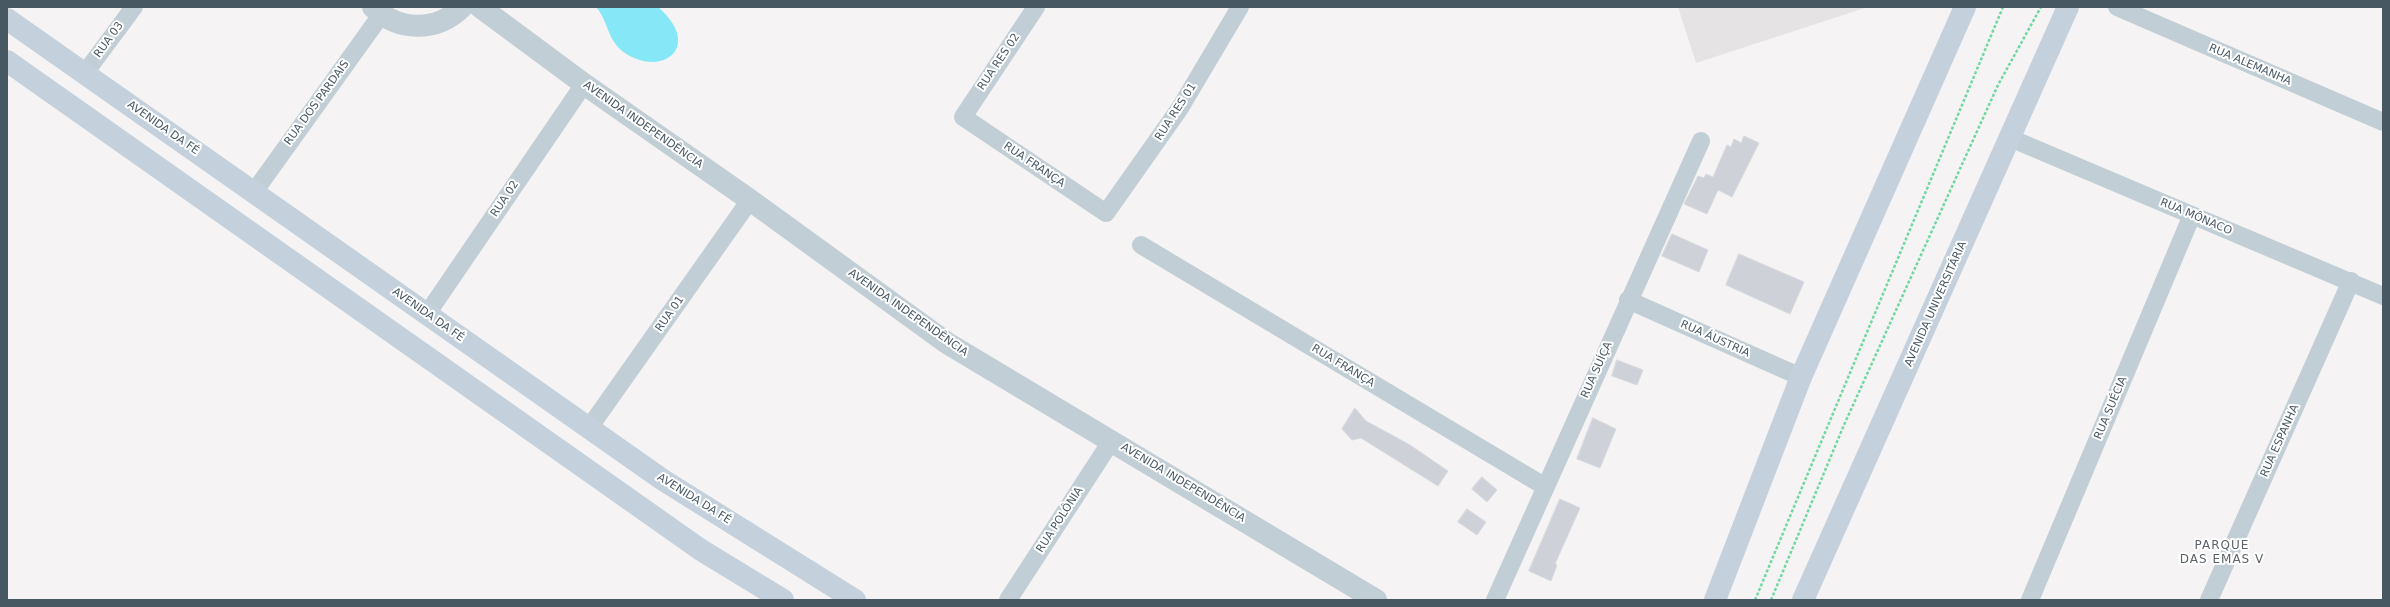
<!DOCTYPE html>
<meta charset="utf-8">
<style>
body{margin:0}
#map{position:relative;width:2390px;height:607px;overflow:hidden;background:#f5f3f3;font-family:"DejaVu Sans",sans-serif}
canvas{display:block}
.frame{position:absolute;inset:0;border:8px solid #485863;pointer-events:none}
</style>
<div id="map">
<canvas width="2390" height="607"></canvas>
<div class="frame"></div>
</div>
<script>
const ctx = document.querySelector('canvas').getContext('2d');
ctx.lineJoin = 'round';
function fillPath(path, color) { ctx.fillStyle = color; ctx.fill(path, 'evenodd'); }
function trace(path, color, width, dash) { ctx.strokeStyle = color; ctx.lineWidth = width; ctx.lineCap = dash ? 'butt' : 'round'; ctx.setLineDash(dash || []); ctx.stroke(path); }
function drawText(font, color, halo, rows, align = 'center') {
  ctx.font = font + ' "DejaVu Sans",sans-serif'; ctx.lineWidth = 4; ctx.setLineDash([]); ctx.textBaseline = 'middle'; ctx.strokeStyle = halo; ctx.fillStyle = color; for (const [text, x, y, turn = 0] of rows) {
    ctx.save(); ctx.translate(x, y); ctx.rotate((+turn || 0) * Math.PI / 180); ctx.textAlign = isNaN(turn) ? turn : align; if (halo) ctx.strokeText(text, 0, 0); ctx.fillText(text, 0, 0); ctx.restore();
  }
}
fillPath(new Path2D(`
 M 1678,7 L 1868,7 L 1696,63 Z`), '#e6e3e5');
fillPath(new Path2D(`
 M 596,7 L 658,7 C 704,47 662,78 625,53 C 607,41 609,22 596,7 Z`), '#86e7f7');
const building = new Path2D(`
 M 1744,136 L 1759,143 L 1732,197 L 1718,190 L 1707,214 L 1684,204 L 1698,176 L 1704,178 L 1706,174 L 1713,177 L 1727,145 L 1731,147 L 1734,139 L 1741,143 Z
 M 1672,234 L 1708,250 L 1699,272 L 1662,256 Z
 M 1739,254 L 1804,282 L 1790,314 L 1726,285 Z
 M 1617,360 L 1643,370 L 1637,385 L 1612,376 Z
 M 1355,408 L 1366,421 L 1410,445 L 1448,471 L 1438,486 L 1361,438 L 1352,440 L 1342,429 Z
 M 1593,418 L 1616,429 L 1600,468 L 1577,459 Z
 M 1482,477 L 1497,490 L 1487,502 L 1472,489 Z
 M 1560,499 L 1580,508 L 1555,564 L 1557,565 L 1551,581 L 1529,571 Z
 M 1467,509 L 1486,522 L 1477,535 L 1458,522 Z`);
fillPath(building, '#ced2d8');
trace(building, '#d6d9de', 1);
trace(new Path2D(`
 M 1755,600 L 2003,7
 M 1771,600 L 1844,425 L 1998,85 L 2041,7`), '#71d89f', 2.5, [3, 2]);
trace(new Path2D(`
 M 1036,7 L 963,117 L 1106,213 L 1180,108 L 1240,7
 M 2117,7 L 2383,122
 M 85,73 L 134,7
 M 2010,138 L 2383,296
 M 254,192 L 381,15
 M 1141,245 L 1544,486
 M 1628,300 L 1801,377
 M 427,314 L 584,84
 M 589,428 L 750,200
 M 1008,600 L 1112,440
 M 1495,600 L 1701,141
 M 2030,600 L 2192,215
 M 2209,600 L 2351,281`), '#c2ced5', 18);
trace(new Path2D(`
 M 373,7 C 398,31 436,33 462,7
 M 480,7 L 584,84 L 750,200 L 947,343 L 1376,600`), '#c2ced5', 22);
trace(new Path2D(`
 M 7,19 L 663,480 L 855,600
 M 7,61 L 701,550 L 783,600
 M 1715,600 L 1801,377 L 1965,7
 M 1803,600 L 2068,7`), '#c4d1dd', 22);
drawText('11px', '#485863', '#fff', [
 ["RUA 03",109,40,-54],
 ["RUA RES 02",999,62,-56],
 ["RUA ALEMANHA",2250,65,23],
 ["RUA DOS PARDAIS",317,103,-54],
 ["RUA RES 01",1176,112,-57],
 ["AVENIDA INDEPENDÊNCIA",643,125,35],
 ["AVENIDA DA FÉ",163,128,35],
 ["RUA FRANÇA",1034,165,34],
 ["RUA 02",505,199,-56],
 ["RUA MÔNACO",2196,217,23],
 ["AVENIDA UNIVERSITÁRIA",1936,304,-66],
 ["AVENIDA INDEPENDÊNCIA",908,313,35],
 ["RUA 01",670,314,-55],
 ["AVENIDA DA FÉ",428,315,35],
 ["RUA ÁUSTRIA",1715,339,24],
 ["RUA FRANÇA",1343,366,31],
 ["RUA SUÍÇA",1597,370,-66],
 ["RUA SUÉCIA",2111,408,-67],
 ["RUA ESPANHA",2280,441,-66],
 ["AVENIDA INDEPENDÊNCIA",1183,483,31],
 ["AVENIDA DA FÉ",694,499,32],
 ["RUA POLÔNIA",1060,520,-57]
]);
ctx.letterSpacing = '1px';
drawText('12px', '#5e6369', '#fff', [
 ["PARQUE",2222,546],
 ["DAS EMAS V",2222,560]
]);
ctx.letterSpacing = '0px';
</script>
